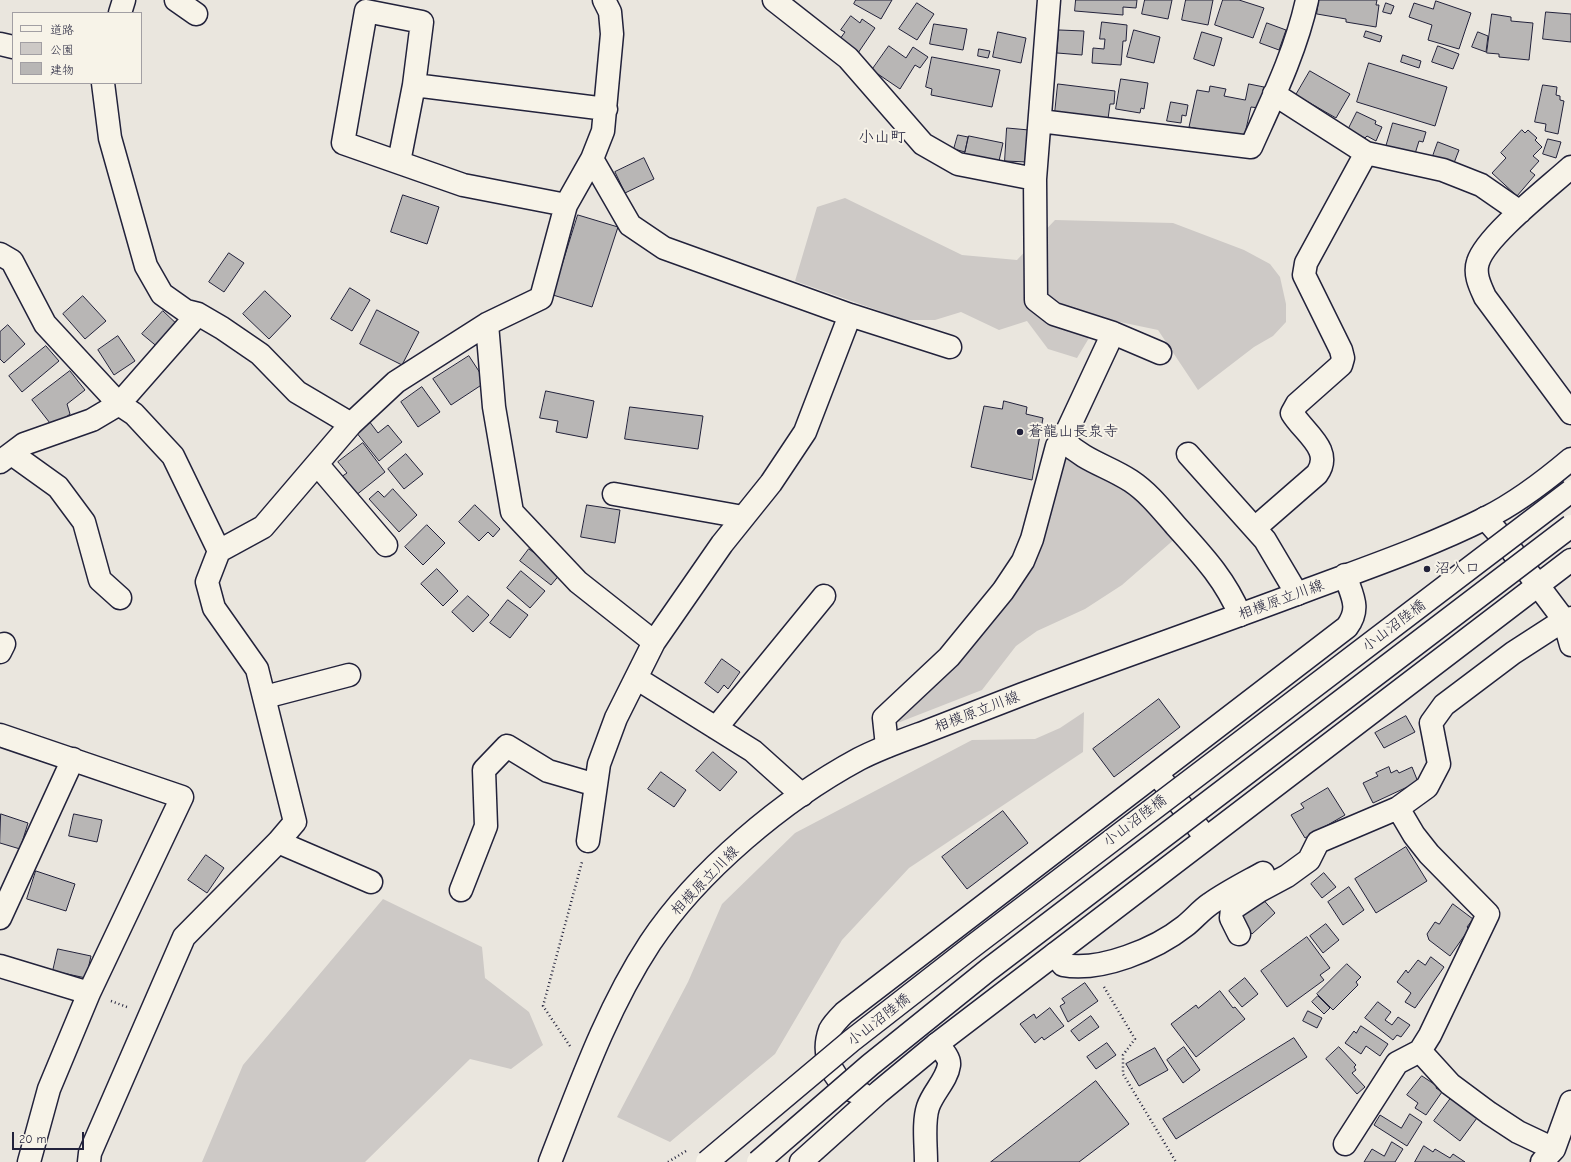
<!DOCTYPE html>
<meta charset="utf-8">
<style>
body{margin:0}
#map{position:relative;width:1571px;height:1162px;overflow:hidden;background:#eae6de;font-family:"Comic Neue","Klee One",sans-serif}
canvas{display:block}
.legend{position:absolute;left:12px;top:12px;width:130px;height:72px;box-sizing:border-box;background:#f7f3e8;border:1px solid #a29fa3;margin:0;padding:5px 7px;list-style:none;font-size:12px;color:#22223b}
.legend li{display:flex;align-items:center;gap:8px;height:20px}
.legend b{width:20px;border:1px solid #a29fa3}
.scale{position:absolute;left:12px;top:1132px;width:72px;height:18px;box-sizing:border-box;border:2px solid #22223b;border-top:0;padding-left:5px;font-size:12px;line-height:14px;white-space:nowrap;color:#22223b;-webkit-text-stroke:3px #f7f3e8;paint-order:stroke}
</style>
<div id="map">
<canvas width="1571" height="1162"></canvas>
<ul class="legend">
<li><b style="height:5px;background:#f7f3e8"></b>道路</li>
<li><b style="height:11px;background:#cdc9c6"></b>公園</li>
<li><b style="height:11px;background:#b8b6b5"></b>建物</li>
</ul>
<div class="scale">20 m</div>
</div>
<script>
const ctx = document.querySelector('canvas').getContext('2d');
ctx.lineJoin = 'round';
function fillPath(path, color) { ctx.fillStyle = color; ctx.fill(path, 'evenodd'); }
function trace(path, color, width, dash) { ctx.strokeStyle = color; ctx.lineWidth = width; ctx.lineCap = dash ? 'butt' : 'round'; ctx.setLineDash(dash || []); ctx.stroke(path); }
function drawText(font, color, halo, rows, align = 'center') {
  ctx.font = font + ' "Comic Neue","Klee One",sans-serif'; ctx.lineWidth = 4; ctx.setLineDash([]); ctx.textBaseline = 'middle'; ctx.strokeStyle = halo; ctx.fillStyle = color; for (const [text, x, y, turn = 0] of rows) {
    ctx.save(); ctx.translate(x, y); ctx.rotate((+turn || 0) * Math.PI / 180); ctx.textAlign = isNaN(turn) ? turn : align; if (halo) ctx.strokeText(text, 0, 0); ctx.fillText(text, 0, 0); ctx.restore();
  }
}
fillPath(new Path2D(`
 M 845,198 L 962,255 L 1017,260 L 1055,220 L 1173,223 L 1244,250 L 1270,264 L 1280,277 L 1286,304 L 1286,322 L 1273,336 L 1254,347 L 1198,390 L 1158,330 L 1101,318 L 1077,358 L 1048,349 L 1027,321 L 999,330 L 961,312 L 935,320 L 905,320 L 795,281 L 817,207 Z
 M 1064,450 L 1119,482 L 1177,537 L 1122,585 L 1085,609 L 1037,631 L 1016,646 L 982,690 L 900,722 L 893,719 L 980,636 L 1007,601 Z
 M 1084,712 L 1083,752 L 909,868 L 842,940 L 775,1054 L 670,1142 L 617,1117 L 688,982 L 722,904 L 795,833 L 972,740 L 1035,739 L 1060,728 Z
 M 383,899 L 482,947 L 485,978 L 529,1012 L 543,1045 L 511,1069 L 470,1059 L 365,1162 L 202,1162 L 243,1065 Z`), '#cdc9c6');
const building = new Path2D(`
 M 856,0 L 892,0 L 881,19 L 854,4 Z
 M 1076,0 L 1137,0 L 1136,8 L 1123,7 L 1123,15 L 1075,11 Z
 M 1145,0 L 1172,0 L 1168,19 L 1142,14 Z
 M 1186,0 L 1213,0 L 1208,25 L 1182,20 Z
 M 1223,0 L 1239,0 L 1264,8 L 1253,38 L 1215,25 Z
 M 1319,0 L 1377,0 L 1376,5 L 1379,5 L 1376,27 L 1346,22 L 1346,19 L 1317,14 Z
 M 1436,1 L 1471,13 L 1459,49 L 1428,40 L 1432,25 L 1409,17 L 1414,3 L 1433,9 Z
 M 917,3 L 934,14 L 917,40 L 899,29 Z
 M 1386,3 L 1394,6 L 1391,14 L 1383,12 Z
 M 1546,12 L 1571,14 L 1571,42 L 1543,39 Z
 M 1492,14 L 1511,17 L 1511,21 L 1533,23 L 1529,60 L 1499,57 L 1499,54 L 1487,53 Z
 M 851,16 L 860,23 L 862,19 L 875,28 L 856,56 L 837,43 L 845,32 L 841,30 Z
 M 1102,22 L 1127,25 L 1126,41 L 1123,41 L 1121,65 L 1092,63 L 1093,48 L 1104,49 L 1105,39 L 1100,39 Z
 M 1267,23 L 1286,30 L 1279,50 L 1260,43 Z
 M 934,24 L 967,29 L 963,50 L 930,44 Z
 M 1059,30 L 1084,31 L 1082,55 L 1057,53 Z
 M 1134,30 L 1160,37 L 1154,63 L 1127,57 Z
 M 1366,31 L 1382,36 L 1380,42 L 1364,37 Z
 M 998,32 L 1026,38 L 1021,63 L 993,57 Z
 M 1202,32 L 1222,38 L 1214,66 L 1194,59 Z
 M 1478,32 L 1488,36 L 1486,52 L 1472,47 Z
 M 889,46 L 906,58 L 913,47 L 928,57 L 920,68 L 915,65 L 900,89 L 872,70 Z
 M 1438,46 L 1459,54 L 1453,69 L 1432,62 Z
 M 979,49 L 990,51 L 988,58 L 978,56 Z
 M 1403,55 L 1421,61 L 1419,68 L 1401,62 Z
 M 932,57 L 1000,70 L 992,107 L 931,95 L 932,89 L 926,87 Z
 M 1369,63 L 1447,87 L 1435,126 L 1357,102 Z
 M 1310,71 L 1350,94 L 1336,118 L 1296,95 Z
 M 1121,79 L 1148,83 L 1144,109 L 1141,108 L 1140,113 L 1116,109 Z
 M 1058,84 L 1115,91 L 1114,104 L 1110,104 L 1108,119 L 1055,113 Z
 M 1249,84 L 1264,87 L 1259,108 L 1251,107 L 1244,138 L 1189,127 L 1197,90 L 1209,92 L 1210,86 L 1226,89 L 1224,96 L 1245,100 Z
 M 1543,85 L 1557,87 L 1556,95 L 1560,96 L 1560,100 L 1564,101 L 1558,134 L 1545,131 L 1546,124 L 1535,122 Z
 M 1171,102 L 1188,105 L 1186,116 L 1182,115 L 1181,123 L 1167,121 Z
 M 1357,112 L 1376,121 L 1375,124 L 1382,127 L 1376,141 L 1367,136 L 1365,138 L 1348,130 Z
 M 1393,123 L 1426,132 L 1423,142 L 1419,141 L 1414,157 L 1386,147 Z
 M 1007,128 L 1029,130 L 1027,162 L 1005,161 Z
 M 1522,130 L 1525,133 L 1528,130 L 1537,138 L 1535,140 L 1542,147 L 1533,156 L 1539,161 L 1530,171 L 1535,175 L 1517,196 L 1492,173 L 1506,158 L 1501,153 Z
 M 958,135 L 968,137 L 965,152 L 954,149 Z
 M 969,136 L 1003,143 L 999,161 L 975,156 L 974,159 L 964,157 Z
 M 1548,139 L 1561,142 L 1556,158 L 1543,154 Z
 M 1438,142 L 1459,150 L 1454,163 L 1433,156 Z
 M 644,158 L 654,179 L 625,193 L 615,172 Z
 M 403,195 L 439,207 L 427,244 L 391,232 Z
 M 578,215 L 618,227 L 592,307 L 553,295 Z
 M 229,253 L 244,263 L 224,292 L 209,282 Z
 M 350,288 L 370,300 L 352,331 L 331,319 Z
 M 265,291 L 291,316 L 269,339 L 243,314 Z
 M 83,296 L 106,321 L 85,339 L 63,314 Z
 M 377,310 L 419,332 L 402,365 L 360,344 Z
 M 163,311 L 180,327 L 160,349 L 142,334 Z
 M 8,325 L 25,344 L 4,363 L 0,359 L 0,332 Z
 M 118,336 L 135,361 L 114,375 L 98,350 Z
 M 46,346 L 59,361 L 22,392 L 9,376 Z
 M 469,356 L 486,382 L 451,405 L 433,379 Z
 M 70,371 L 85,390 L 67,404 L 70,414 L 53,427 L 32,400 Z
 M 422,387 L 440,412 L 418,427 L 401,402 Z
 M 546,391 L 594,401 L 587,438 L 556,432 L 558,421 L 540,418 Z
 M 1004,401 L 1027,407 L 1026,414 L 1043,418 L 1032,480 L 971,467 L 984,406 L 1002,409 Z
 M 630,407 L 703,416 L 698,449 L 625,439 Z
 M 369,421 L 378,433 L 388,425 L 402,442 L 379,461 L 356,432 Z
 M 363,443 L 385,472 L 355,496 L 341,477 L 347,473 L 338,462 Z
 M 406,454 L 423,474 L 404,489 L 388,469 Z
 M 393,489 L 417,515 L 399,532 L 369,499 L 378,491 L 384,497 Z
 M 475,505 L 500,529 L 493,537 L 488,532 L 479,541 L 459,522 Z
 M 587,505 L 620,510 L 615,543 L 581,537 Z
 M 427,525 L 445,543 L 423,565 L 405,547 Z
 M 529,549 L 561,573 L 551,585 L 520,561 Z
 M 437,569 L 458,591 L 443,606 L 421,584 Z
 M 521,571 L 545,591 L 530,608 L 507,588 Z
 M 468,596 L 489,615 L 473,632 L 452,612 Z
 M 508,600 L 528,615 L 510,638 L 490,623 Z
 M 722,659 L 740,672 L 728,689 L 724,685 L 718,693 L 705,683 Z
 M 1159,699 L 1180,727 L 1114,777 L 1093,749 Z
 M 1406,716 L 1415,732 L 1384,748 L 1375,733 Z
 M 713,752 L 737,772 L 720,791 L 696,771 Z
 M 1389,767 L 1391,773 L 1397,770 L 1399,773 L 1412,767 L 1418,782 L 1373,803 L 1363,783 L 1378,776 L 1376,773 Z
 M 661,772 L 686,790 L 674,807 L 648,789 Z
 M 1328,788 L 1345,815 L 1305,838 L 1291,815 L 1304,808 L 1301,804 Z
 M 1003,811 L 1028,843 L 967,889 L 942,857 Z
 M 1,814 L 28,823 L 20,849 L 0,843 Z
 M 74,814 L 102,820 L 97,842 L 69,836 Z
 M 1406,847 L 1427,881 L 1376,913 L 1355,879 Z
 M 206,855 L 224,868 L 207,893 L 188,880 Z
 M 36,871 L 75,884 L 66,911 L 27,899 Z
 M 1324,873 L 1336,887 L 1322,898 L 1311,884 Z
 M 1349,887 L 1364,910 L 1343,925 L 1328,902 Z
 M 1260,896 L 1275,913 L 1252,934 L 1237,917 Z
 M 1453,904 L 1473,919 L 1467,927 L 1469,929 L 1450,956 L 1429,940 L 1427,934 L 1435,922 L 1439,924 Z
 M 1326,924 L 1339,940 L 1323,953 L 1310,936 Z
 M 1307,937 L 1330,968 L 1320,975 L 1324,980 L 1287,1007 L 1261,971 Z
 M 58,949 L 91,956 L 86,978 L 53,971 Z
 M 1431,957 L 1444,967 L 1415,1008 L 1405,1002 L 1411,993 L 1397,982 L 1406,970 L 1408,973 L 1418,960 L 1425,965 Z
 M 1347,964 L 1361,977 L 1356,982 L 1358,985 L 1333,1010 L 1317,994 Z
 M 1245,978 L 1258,994 L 1242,1007 L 1229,991 Z
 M 1085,983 L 1098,1001 L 1068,1022 L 1060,1006 L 1065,1003 L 1062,999 Z
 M 1220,991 L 1233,1008 L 1235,1007 L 1245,1019 L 1196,1057 L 1171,1024 L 1196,1005 L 1198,1008 Z
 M 1318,996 L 1330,1008 L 1324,1014 L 1312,1002 Z
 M 1378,1002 L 1391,1012 L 1385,1020 L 1392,1025 L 1398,1017 L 1410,1025 L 1401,1037 L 1397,1035 L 1393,1040 L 1365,1018 Z
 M 1050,1008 L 1064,1026 L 1044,1040 L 1042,1037 L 1035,1043 L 1020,1024 L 1034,1014 L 1036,1018 Z
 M 1308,1011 L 1322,1018 L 1317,1028 L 1303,1021 Z
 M 1091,1016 L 1099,1027 L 1079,1041 L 1071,1031 Z
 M 1361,1026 L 1388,1044 L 1380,1056 L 1366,1046 L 1361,1054 L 1345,1043 L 1354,1031 L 1356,1033 Z
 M 1294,1038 L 1307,1057 L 1176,1139 L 1163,1119 Z
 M 1107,1043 L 1116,1055 L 1096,1069 L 1087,1057 Z
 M 1184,1047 L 1200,1070 L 1183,1083 L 1167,1060 Z
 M 1339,1047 L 1356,1065 L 1354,1067 L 1356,1070 L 1352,1073 L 1365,1087 L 1357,1094 L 1326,1059 Z
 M 1155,1048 L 1168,1070 L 1139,1086 L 1126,1064 Z
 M 1422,1076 L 1437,1086 L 1436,1088 L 1442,1092 L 1426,1115 L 1415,1108 L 1418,1103 L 1407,1095 Z
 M 1096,1081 L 1129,1124 L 1079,1162 L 991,1162 Z
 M 1451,1098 L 1477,1118 L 1460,1141 L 1434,1121 Z
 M 1410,1114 L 1422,1122 L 1407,1146 L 1374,1125 L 1380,1115 L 1401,1128 Z
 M 1392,1142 L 1403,1149 L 1395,1162 L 1364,1162 L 1372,1149 L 1384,1156 Z
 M 1424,1146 L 1433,1152 L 1435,1149 L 1450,1158 L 1453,1154 L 1465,1162 L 1415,1162 Z`);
fillPath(building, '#b8b6b5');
trace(building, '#22223b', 1);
const minor = new Path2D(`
 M 176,0 L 196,14
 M 774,0 L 848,58 L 923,144 L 958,164 L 1035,179 L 1049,0
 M 120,13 L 124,0
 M 0,44 L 13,47
 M 103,83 L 110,138 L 146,266 L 162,294 L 186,311 L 198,314 L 222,328 L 260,354 L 297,392 L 351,424
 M 1274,94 L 1366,153 L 1443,170 L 1481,185 L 1520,212
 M 1040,121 L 1251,147 C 1272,100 1296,51 1307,0
 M 592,159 L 630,225 L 664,248 L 850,315 L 950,347
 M 399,162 L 414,85
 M 1571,167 C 1549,187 1486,236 1478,262 C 1474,274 1480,286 1485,297 L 1571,413
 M 1035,179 L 1036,300 L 1054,314 L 1113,333 L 1160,353
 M 566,205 L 463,185 L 343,143 L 366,11 L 422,22 L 414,85 L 606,109
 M 0,254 L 12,261 L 45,324 L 119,404 L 198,314
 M 487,324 L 494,407 L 512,512 L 578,582 L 654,642 L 616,718 L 599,764 L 588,841
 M 1063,440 C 1086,462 1106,465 1131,481 C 1149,493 1162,510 1176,526 C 1202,555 1225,579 1240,615
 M 12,454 L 58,487 L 84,522 L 100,580 L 120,598
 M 1188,454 L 1265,540 L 1297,594
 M 0,462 L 24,444 L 92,420 L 119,404 L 134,414 L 173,456 L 219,551 L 263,527 L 351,424 L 396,382 L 487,324 L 541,298 L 566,205 L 592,159 L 603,131 L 612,34 L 610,12 L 604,0
 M 317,464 L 386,545
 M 614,494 L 743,517
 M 1485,518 L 1500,535 L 1564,620 L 1571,645
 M 1255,528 L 1317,474 C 1334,450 1304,433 1292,413 L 1297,404 L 1341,365 L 1343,358 L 1341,350 L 1304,275 L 1306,263 L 1366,153
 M 654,642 L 722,544 L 771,483 L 805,432 L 850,315
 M 0,652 L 4,644
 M 636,678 L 753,751 L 802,795
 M 265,697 L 349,675
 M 716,728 L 824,596
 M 0,735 L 182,797 L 89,993 L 49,1089 L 29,1162
 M 887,746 L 884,718 L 949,657 L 1003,591 L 1023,561 L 1032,539 L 1057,446 L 1063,440 L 1113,333
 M 278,842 L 371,882
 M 461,890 L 486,826 L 484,770 L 507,746 L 548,771 L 596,785
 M 0,918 L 73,759
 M 1239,934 L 1231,918 L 1232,909 L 1259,891 L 1287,876 L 1309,860 L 1318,842 L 1398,808 L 1427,787 L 1439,764 L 1431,723 L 1444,705 L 1513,653 L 1564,620 L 1571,618
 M 1055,954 L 1063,965 C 1101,972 1156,949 1185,926 C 1194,919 1201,910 1210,904 C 1227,892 1245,883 1263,873
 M 0,966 L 89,993
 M 1420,1051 L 1450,1084 L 1489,1113 L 1518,1132 L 1554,1149
 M 1345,1144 L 1397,1063 L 1420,1051 L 1430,1035 L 1488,914 L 1429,854 L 1414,835 L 1398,808
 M 89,1162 L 90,1153 L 184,937 L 278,842 L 295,822 L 257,669 L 214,608 L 207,582 L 219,551
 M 926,1162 C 926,1145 923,1122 928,1107 C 933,1092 947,1080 949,1065 C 950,1058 942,1050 937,1044
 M 1542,1162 L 1554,1149 L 1571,1102`);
const major = new Path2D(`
 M 1161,779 L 1206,838
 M 862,1094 C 835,1087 820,1057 830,1030 C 833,1024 839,1018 844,1013 L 1347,627 C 1361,608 1352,596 1345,575
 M 550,1162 C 579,1088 606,1010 650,943 C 698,871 783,800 859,759 C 880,748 903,740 925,732 C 958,719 990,707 1023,694 C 1118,658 1215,625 1310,589 C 1369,567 1430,546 1486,518 C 1516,503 1545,481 1571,459
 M 801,1162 L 879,1092 L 937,1044 L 1571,560`);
trace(minor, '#22223b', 25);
trace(major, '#22223b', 25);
trace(new Path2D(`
 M 1104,987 L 1135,1039 L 1123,1055 L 1123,1074 L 1176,1162
 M 111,1001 L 127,1007
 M 570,1046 L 543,1006 L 582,862
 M 668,1162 L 686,1151`), '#22223b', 2.5, [1, 3]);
trace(minor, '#f7f3e8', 22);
trace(major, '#f7f3e8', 22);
const majorBridge = new Path2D(`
 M 707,1162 L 851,1041 L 973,946 L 1571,491
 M 758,1162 L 870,1065 L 988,970 L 1571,526`);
trace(majorBridge, '#22223b', 25, []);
trace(majorBridge, '#f7f3e8', 22);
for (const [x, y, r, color] of [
 [1020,432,4,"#22223b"],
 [1427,569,4,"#22223b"]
]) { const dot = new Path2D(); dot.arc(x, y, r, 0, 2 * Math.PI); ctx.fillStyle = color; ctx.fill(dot); trace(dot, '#f7f3e8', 1.5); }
drawText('15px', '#22223b', '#f7f3e8', [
 ["蒼龍山長泉寺",1028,432],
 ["沼入口",1435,569]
], 'left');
drawText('15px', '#22223b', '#f7f3e8', [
 ["相模原立川線",1281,600,-20],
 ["小山沼陸橋",1394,626,-37],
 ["相模原立川線",977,712,-21],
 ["小山沼陸橋",1135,821,-37],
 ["相模原立川線",705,881,-46],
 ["小山沼陸橋",879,1020,-38]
]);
drawText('16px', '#22223b', '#f7f3e8', [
 ["小山町",882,137]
]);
</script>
